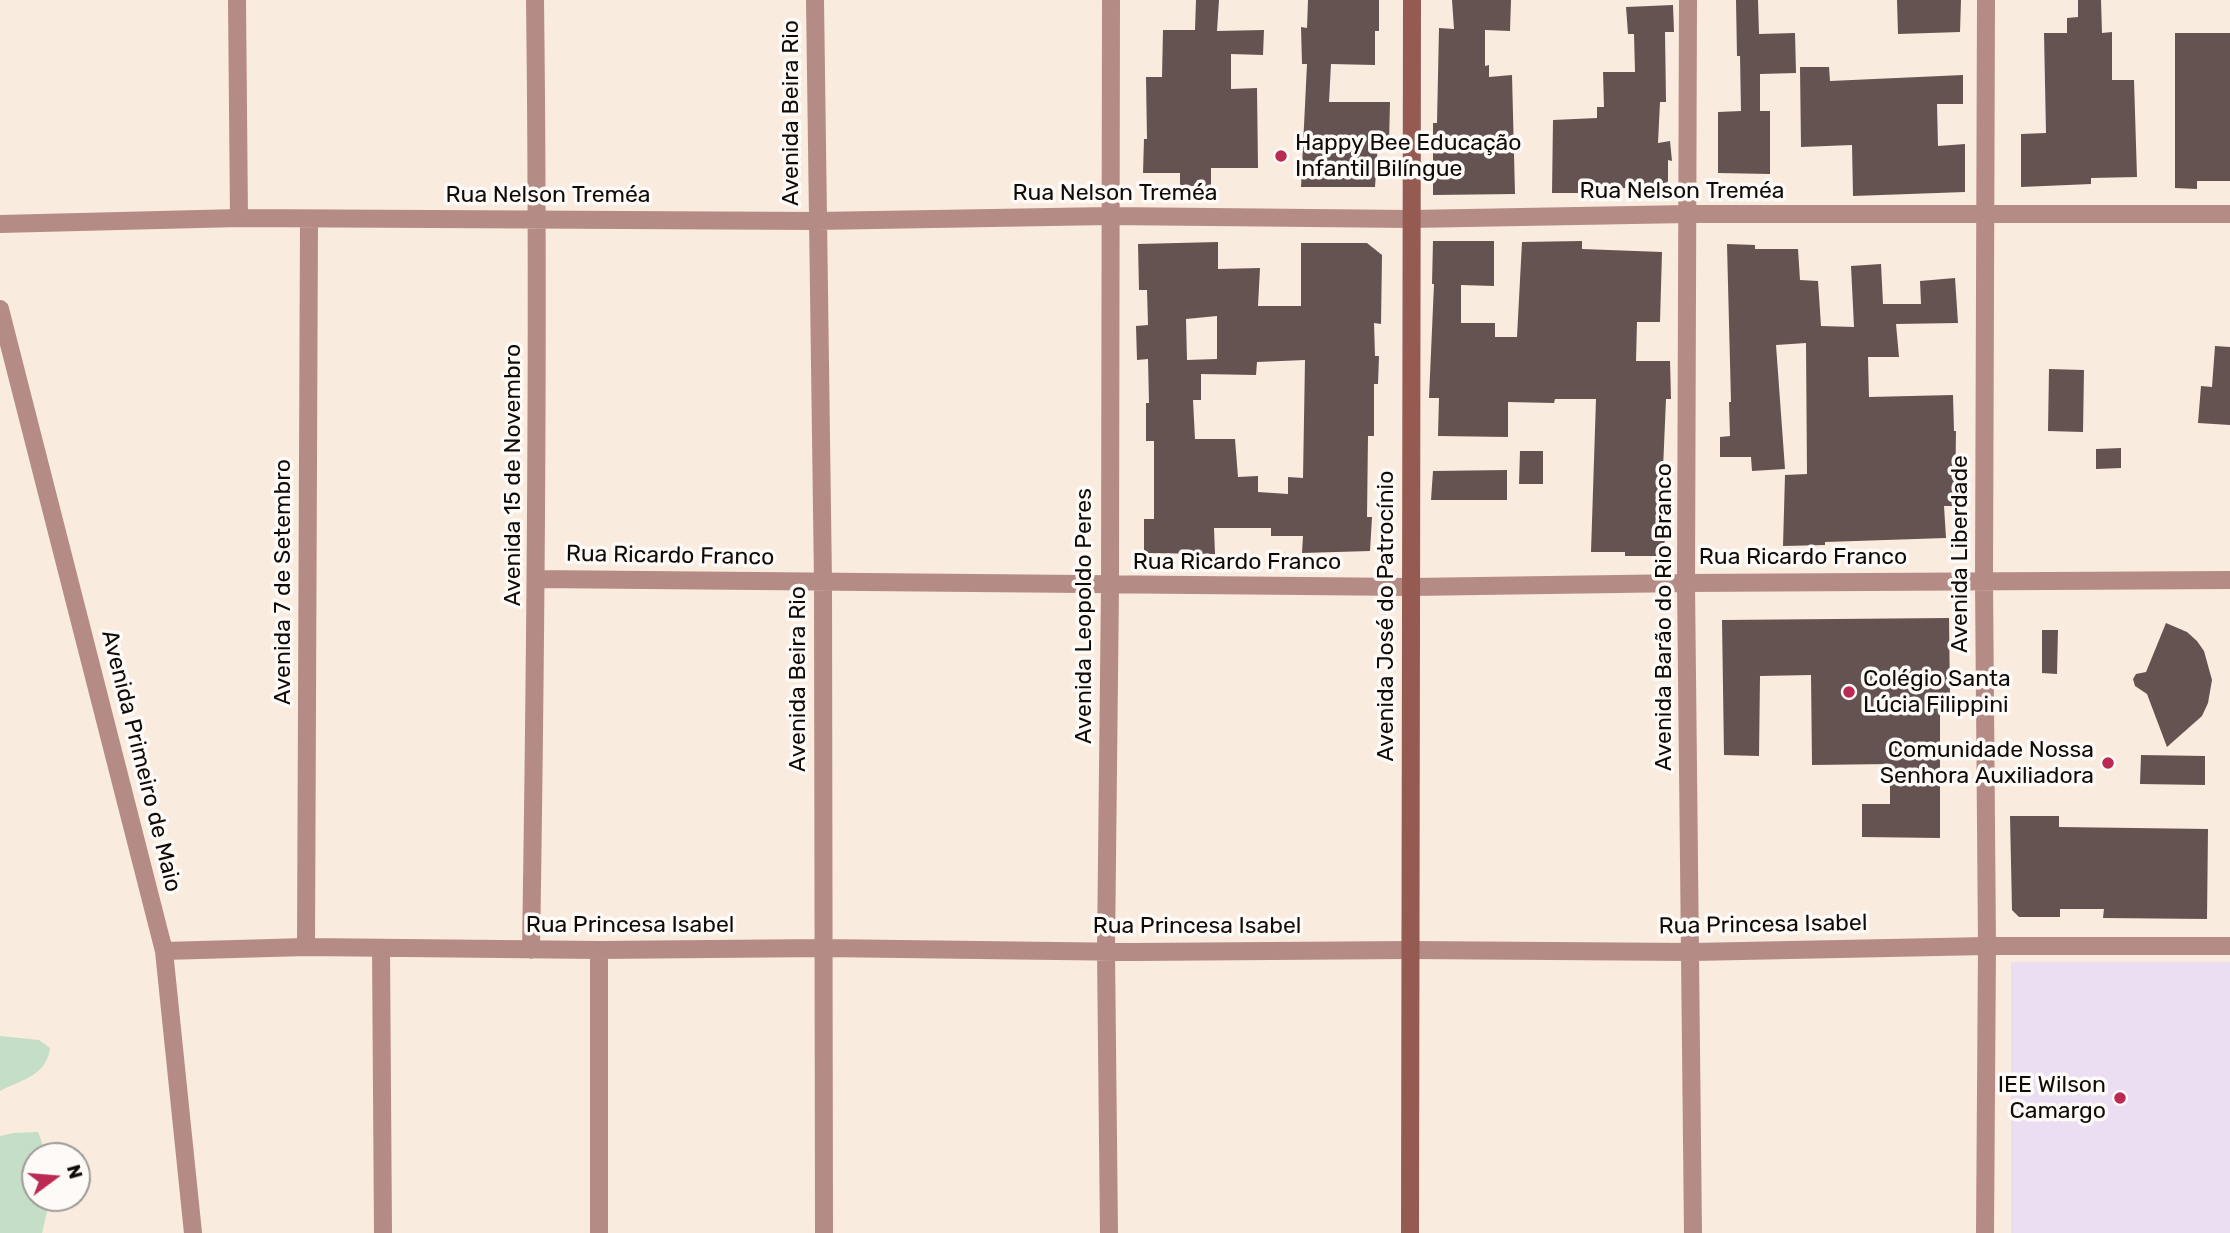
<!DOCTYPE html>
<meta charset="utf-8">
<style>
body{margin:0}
#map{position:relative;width:2230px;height:1233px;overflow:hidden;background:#f9ebde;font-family:Rubik,sans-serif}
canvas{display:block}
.north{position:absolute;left:21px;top:1142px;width:70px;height:70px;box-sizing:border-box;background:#fdfaf8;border:2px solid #9e9a98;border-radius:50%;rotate:74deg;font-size:19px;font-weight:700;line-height:28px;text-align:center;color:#100b07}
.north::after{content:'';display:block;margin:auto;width:24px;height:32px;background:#ba2a53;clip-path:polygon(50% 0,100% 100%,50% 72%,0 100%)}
</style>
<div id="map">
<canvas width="2230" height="1233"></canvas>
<div class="north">N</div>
</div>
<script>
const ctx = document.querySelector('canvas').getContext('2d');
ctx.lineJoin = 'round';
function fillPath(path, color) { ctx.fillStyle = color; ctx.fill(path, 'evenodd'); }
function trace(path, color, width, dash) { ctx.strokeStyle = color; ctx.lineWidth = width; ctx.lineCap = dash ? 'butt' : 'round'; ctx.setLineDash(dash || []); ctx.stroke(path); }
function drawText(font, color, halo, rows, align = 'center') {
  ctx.font = font + ' Rubik,sans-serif'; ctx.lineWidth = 7; ctx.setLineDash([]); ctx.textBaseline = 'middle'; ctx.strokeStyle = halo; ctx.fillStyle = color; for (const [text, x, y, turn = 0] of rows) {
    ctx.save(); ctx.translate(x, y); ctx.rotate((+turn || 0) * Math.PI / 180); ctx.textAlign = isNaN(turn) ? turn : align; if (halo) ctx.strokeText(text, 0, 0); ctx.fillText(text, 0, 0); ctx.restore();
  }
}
fillPath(new Path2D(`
 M 2011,962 L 2230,962 L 2230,1233 L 2011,1233 Z`), '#ecdef2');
fillPath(new Path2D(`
 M 0,1036 L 39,1040 L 50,1048 C 46,1076 23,1079 0,1091 Z
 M 38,1132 L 47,1156 L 35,1156 L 35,1198 L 47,1198 L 47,1212 L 42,1233 L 0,1233 L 0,1136 L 13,1133 Z`), '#c5dec7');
fillPath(new Path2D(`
 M 1196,0 L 1219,0 L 1217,31 L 1264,30 L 1263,55 L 1231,54 L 1231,89 L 1257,88 L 1258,168 L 1211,168 L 1211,186 L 1180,186 L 1180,173 L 1143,173 L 1144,139 L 1147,139 L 1146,77 L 1162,77 L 1163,30 L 1195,30 Z
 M 1308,0 L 1379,0 L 1379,31 L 1375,31 L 1375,65 L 1331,64 L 1329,102 L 1390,102 L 1389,144 L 1378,143 L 1375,187 L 1301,187 L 1307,64 L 1302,64 L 1301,27 L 1307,28 Z
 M 1452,0 L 1511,0 L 1510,31 L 1485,30 L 1485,66 L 1489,65 L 1489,77 L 1512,75 L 1515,194 L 1433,195 L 1433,123 L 1437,123 L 1439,28 L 1454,29 Z
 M 1736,0 L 1758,0 L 1759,34 L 1795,33 L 1796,73 L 1760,74 L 1760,111 L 1770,111 L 1770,174 L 1718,173 L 1718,112 L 1741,111 L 1740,56 L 1737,56 Z
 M 1897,0 L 1961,0 L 1960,32 L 1898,34 Z
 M 2078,0 L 2101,0 L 2102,33 L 2112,32 L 2112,80 L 2134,80 L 2137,177 L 2091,178 L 2091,184 L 2021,187 L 2021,134 L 2046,133 L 2044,33 L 2067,33 L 2067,18 L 2078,17 Z
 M 1673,5 L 1674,32 L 1665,32 L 1666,102 L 1660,102 L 1658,143 L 1670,141 L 1672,161 L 1668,160 L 1668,181 L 1662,189 L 1584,187 L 1584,193 L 1552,193 L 1553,120 L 1597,118 L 1597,107 L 1604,107 L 1603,72 L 1635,72 L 1634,34 L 1628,34 L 1626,7 Z
 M 2175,33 L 2230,33 L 2230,181 L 2197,181 L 2197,189 L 2175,188 Z
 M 1800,67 L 1829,67 L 1830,81 L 1963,75 L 1963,104 L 1937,104 L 1938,146 L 1965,144 L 1965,192 L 1853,196 L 1852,145 L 1801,147 Z
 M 1433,241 L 1494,241 L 1494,286 L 1461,285 L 1461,323 L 1495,323 L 1495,337 L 1517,337 L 1522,242 L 1582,241 L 1582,249 L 1662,252 L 1660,322 L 1637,322 L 1636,361 L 1670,361 L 1671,399 L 1666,399 L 1663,469 L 1665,556 L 1625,556 L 1625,552 L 1591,552 L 1596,399 L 1555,399 L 1554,403 L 1508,402 L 1508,437 L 1438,436 L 1439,398 L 1429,398 L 1434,284 L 1432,284 Z
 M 1218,242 L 1218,269 L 1260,268 L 1258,306 L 1301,306 L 1301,243 L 1367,243 L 1382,255 L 1381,324 L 1374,323 L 1375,356 L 1379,356 L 1378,384 L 1374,384 L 1374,436 L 1368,436 L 1367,517 L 1372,517 L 1370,551 L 1302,553 L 1303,536 L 1271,536 L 1271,528 L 1214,528 L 1215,554 L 1144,553 L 1144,519 L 1154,519 L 1154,441 L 1146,441 L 1146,403 L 1149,403 L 1148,359 L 1137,360 L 1136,326 L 1148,325 L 1147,290 L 1139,290 L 1138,244 ZM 1217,316 L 1217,359 L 1187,360 L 1186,319 ZM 1305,360 L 1303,478 L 1288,477 L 1288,494 L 1258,492 L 1258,476 L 1238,477 L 1235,439 L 1195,439 L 1193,400 L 1201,400 L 1201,374 L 1256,375 L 1257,362 Z
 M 1727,244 L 1755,245 L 1755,249 L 1798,249 L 1800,280 L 1818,281 L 1821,326 L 1854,327 L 1851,266 L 1881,264 L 1883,304 L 1921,304 L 1920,281 L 1955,278 L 1958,323 L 1896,324 L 1899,357 L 1868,357 L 1869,397 L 1953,395 L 1954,431 L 1956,431 L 1955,506 L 1944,506 L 1946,538 L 1825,542 L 1825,545 L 1783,546 L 1785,475 L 1807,474 L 1806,343 L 1776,345 L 1785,469 L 1752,471 L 1751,457 L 1720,457 L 1720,437 L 1730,436 L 1729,402 L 1731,402 Z
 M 2215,346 L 2230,347 L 2230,425 L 2198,423 L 2201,386 L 2212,387 Z
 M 2049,369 L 2084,370 L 2083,432 L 2048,431 Z
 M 2121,448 L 2121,468 L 2096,469 L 2096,449 Z
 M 1520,451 L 1543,451 L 1543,484 L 1519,484 Z
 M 1507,470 L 1507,500 L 1431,500 L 1433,471 Z
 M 1949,618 L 1950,700 L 1940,700 L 1940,838 L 1862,837 L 1862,804 L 1890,804 L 1890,764 L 1812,765 L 1811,675 L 1760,676 L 1759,756 L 1724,755 L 1722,620 Z
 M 2166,623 L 2187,632 L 2197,641 L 2204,651 L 2212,680 L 2208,703 L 2202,716 L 2167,747 L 2147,694 L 2135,686 L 2133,679 L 2136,674 L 2146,672 Z
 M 2042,630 L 2058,630 L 2057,674 L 2042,673 Z
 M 2141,755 L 2205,756 L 2205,785 L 2140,784 Z
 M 2010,816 L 2059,816 L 2059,827 L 2208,829 L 2207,919 L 2103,918 L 2104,909 L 2060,909 L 2060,917 L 2019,917 L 2012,910 Z`), '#655351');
trace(new Path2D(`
 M 237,0 L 239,218
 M 815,0 L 823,582 L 824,1233
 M 1688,0 L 1686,583 L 1693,1233
 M 0,224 L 239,218 L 816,221 L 1109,216 L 1411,219 L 1688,214 L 2230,214
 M 0,309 L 164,951 L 193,1233
 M 537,579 L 1411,587 L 1686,583 L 2230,580
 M 306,947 L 309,219
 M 381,948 L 383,1233
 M 531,950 C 536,633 539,317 535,0
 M 164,951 L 306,947 L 599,950 L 823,948 L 1134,952 L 1409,950 L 1692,952 L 1987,946 L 2230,946
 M 599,1233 L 599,950
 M 1109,1233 L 1106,951 L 1110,586 L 1111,0
 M 1985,1233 L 1987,946 L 1984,581 L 1986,0`), '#b58b85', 18);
trace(new Path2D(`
 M 1410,1233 L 1412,0`), '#955b53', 18);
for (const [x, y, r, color] of [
 [1281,156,7,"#ba2a53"],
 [1849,692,7,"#ba2a53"],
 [2108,763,7,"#ba2a53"],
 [2120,1098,7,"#ba2a53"]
]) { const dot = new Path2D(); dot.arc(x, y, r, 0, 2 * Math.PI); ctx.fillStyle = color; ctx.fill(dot); trace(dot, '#fdfaf8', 2.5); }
drawText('23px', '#100b07', '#fdfaf8', [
 ["Avenida Beira Rio",791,113,-90],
 ["Rua Nelson Treméa",1682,191],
 ["Rua Nelson Treméa",1115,193],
 ["Rua Nelson Treméa",548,195],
 ["Avenida 15 de Novembro",513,475,-90],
 ["Avenida Liberdade",1960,554,-90],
 ["Rua Ricardo Franco",670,556,1],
 ["Rua Ricardo Franco",1803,557],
 ["Rua Ricardo Franco",1237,562],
 ["Avenida 7 de Setembro",283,582,-90],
 ["Avenida Leopoldo Peres",1084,616,-90],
 ["Avenida José do Patrocínio",1386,616,-90],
 ["Avenida Barão do Rio Branco",1664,617,-90],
 ["Avenida Beira Rio",798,679,-90],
 ["Avenida Primeiro de Maio",141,761,76],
 ["Rua Princesa Isabel",630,925],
 ["Rua Princesa Isabel",1763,925,-1],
 ["Rua Princesa Isabel",1197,926]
]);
drawText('23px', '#100b07', '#fdfaf8', [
 ["Happy Bee Educação",1295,143],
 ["Infantil Bilíngue",1295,169],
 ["Colégio Santa",1863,679],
 ["Lúcia Filippini",1863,705],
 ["Comunidade Nossa",2094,750,"right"],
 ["Senhora Auxiliadora",2094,776,"right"],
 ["IEE Wilson",2106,1085,"right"],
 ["Camargo",2106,1111,"right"]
], 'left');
</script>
